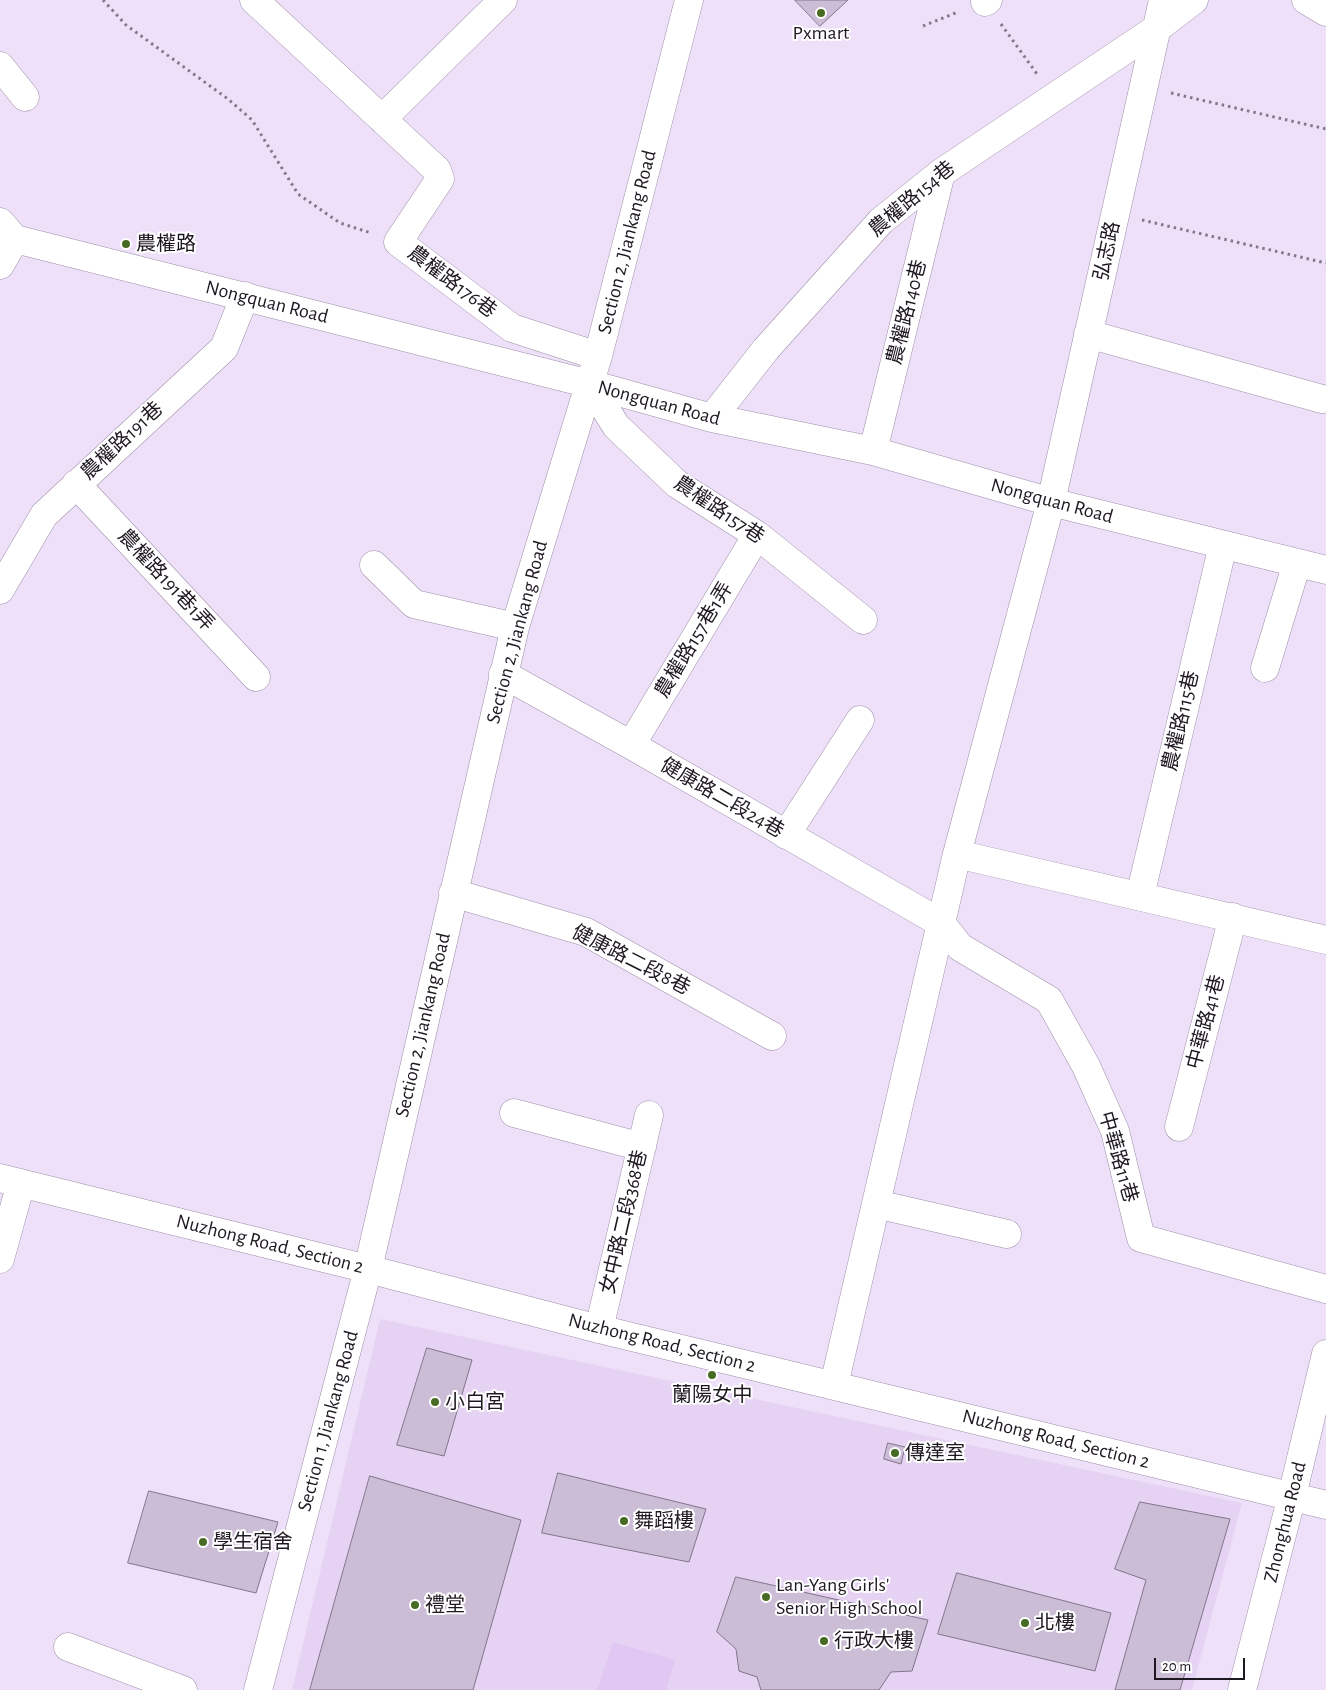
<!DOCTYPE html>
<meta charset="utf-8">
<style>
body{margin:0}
#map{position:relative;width:1326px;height:1690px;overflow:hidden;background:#efe0f9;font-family:"Alegreya Sans",sans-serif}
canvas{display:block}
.scale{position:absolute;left:1154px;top:1658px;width:91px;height:22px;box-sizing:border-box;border:2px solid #1e1821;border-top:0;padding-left:6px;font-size:15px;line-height:18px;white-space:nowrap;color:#1e1821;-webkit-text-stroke:4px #fff;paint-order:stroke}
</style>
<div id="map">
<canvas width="1326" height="1690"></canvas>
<div class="scale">20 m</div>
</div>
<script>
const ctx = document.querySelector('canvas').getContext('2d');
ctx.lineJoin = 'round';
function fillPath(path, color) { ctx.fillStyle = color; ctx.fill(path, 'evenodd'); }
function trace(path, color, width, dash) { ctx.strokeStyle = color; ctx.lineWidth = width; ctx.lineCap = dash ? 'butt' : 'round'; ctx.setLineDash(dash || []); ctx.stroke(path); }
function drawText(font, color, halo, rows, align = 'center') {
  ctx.font = font + ' "Alegreya Sans","Noto Sans TC",sans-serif'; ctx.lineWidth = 4; ctx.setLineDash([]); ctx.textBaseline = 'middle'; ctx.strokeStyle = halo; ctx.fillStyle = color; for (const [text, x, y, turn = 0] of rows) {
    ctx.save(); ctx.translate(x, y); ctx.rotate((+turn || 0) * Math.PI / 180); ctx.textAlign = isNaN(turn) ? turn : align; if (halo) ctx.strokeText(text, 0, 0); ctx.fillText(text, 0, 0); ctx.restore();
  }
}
fillPath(new Path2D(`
 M 380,1319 L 1242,1503 L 1192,1690 L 292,1690 Z`), '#e6d3f3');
fillPath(new Path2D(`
 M 613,1642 L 675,1660 L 666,1690 L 597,1690 Z`), '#e1c7f3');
const building = new Path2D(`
 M 795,0 L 848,0 L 820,26 Z
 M 427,1348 L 472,1360 L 444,1456 L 397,1445 Z
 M 888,1443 L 905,1447 L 901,1464 L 884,1459 Z
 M 558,1473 L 706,1509 L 689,1562 L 542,1533 Z
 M 370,1476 L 521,1520 L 473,1690 L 310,1690 Z
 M 149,1491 L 278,1522 L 256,1593 L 128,1563 Z
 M 1140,1502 L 1230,1519 L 1180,1690 L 1115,1690 L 1146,1580 L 1115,1569 Z
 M 957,1573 L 1111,1613 L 1095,1671 L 938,1634 Z
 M 736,1577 L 928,1620 L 912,1671 L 891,1672 L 879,1690 L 761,1690 L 757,1677 L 739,1671 L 736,1649 L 717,1632 Z`);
fillPath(building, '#cbbdd6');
trace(building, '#83758c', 1);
const minor = new Path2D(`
 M 254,0 L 437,170 L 440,179 L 398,242 L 512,328 L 598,356
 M 1306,0 L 1326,12
 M 985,2 L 988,0
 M 0,66 L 25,97
 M 382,119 L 503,0
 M 0,222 L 15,239 L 590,384 L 712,418 L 873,451 L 1051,502 L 1326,570
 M 0,265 L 15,239
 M 1088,334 L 1322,399
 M 590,384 L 616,426 L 677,484 L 757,535 L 863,620
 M 712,418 L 766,349 L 881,221 L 941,173 L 1156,29 L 1194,0
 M 873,451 L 941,173
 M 76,484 L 256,677
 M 374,565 L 414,604 L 515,627
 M 0,590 L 44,515 L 224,348 L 245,296
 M 1265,668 L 1297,563
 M 503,674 L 631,745 L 941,923 L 960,947 L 1049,1000 L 1086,1066 L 1115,1131 L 1141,1238 L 1326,1289
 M 631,745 L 757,535
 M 786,835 L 860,720
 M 957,854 L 1326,940
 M 453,893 L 586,932 L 772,1036
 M 1140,896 L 1223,545
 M 514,1113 L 642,1147
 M 1179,1127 L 1233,917
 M 0,1178 L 368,1269 L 599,1329 L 1326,1505
 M 876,1204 L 1007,1234
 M 0,1259 L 21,1183
 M 599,1329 L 649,1115
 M 834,1385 L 957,854 L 1051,502 L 1163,0
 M 68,1647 L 183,1690
 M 258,1690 L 368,1269 L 515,627 L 598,356 L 689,0
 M 1242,1690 L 1292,1496 L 1326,1354`);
trace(minor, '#9e90a8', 29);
trace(new Path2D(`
 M 103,0 L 126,25 L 228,99 L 252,120 L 298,194 L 340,223 L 371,233
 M 1001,24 L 1037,74
 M 923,26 L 958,12
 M 1171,93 L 1326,129
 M 1142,220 L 1326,263`), '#837989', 3, [2.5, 4]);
trace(minor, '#fff', 28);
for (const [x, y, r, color] of [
 [821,13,5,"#486b24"],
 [126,244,5,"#486b24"],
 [712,1375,5,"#486b24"],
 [435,1402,5,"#486b24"],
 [895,1453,5,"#486b24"],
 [624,1521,5,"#486b24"],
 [203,1542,5,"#486b24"],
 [766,1597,5,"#486b24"],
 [415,1605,5,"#486b24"],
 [1025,1623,5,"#486b24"],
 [824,1641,5,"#486b24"]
]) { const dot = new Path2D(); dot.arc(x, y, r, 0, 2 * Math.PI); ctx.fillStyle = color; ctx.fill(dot); trace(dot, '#fff', 2); }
drawText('20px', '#1e1821', '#fff', [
 ["Pxmart",821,33,"center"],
 ["農權路",136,244],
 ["蘭陽女中",712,1395,"center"],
 ["小白宮",445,1402],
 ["傳達室",905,1453],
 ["舞蹈樓",634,1521],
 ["學生宿舍",213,1542],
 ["Lan-Yang Girls'",776,1585],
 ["Senior High School",776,1608],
 ["禮堂",425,1605],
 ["北樓",1035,1623],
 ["行政大樓",834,1641]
], 'left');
drawText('20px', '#1e1821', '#fff', [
 ["農權路154巷",912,199,-40],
 ["Section 2, Jiankang Road",627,242,-76],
 ["弘志路",1107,251,-78],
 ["農權路176巷",452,282,37],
 ["Nongquan Road",267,302,14],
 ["農權路140巷",907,312,-76],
 ["Nongquan Road",659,403,15],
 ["農權路191巷",122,441,-43],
 ["Nongquan Road",1052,501,15],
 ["農權路157巷",719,510,34],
 ["農權路191巷1弄",166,580,47],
 ["Section 2, Jiankang Road",517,632,-75],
 ["農權路157巷1弄",694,640,-59],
 ["農權路115巷",1181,721,-77],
 ["健康路二段24巷",722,798,30],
 ["健康路二段8巷",631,960,27],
 ["中華路41巷",1206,1022,-75],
 ["Section 2, Jiankang Road",423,1025,-77],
 ["中華路11巷",1118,1157,74],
 ["女中路二段368巷",624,1222,-77],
 ["Nuzhong Road, Section 2",270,1244,14],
 ["Nuzhong Road, Section 2",662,1343,14],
 ["Section 1, Jiankang Road",328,1421,-75],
 ["Nuzhong Road, Section 2",1056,1439,14],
 ["Zhonghua Road",1285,1522,-76]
]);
</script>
